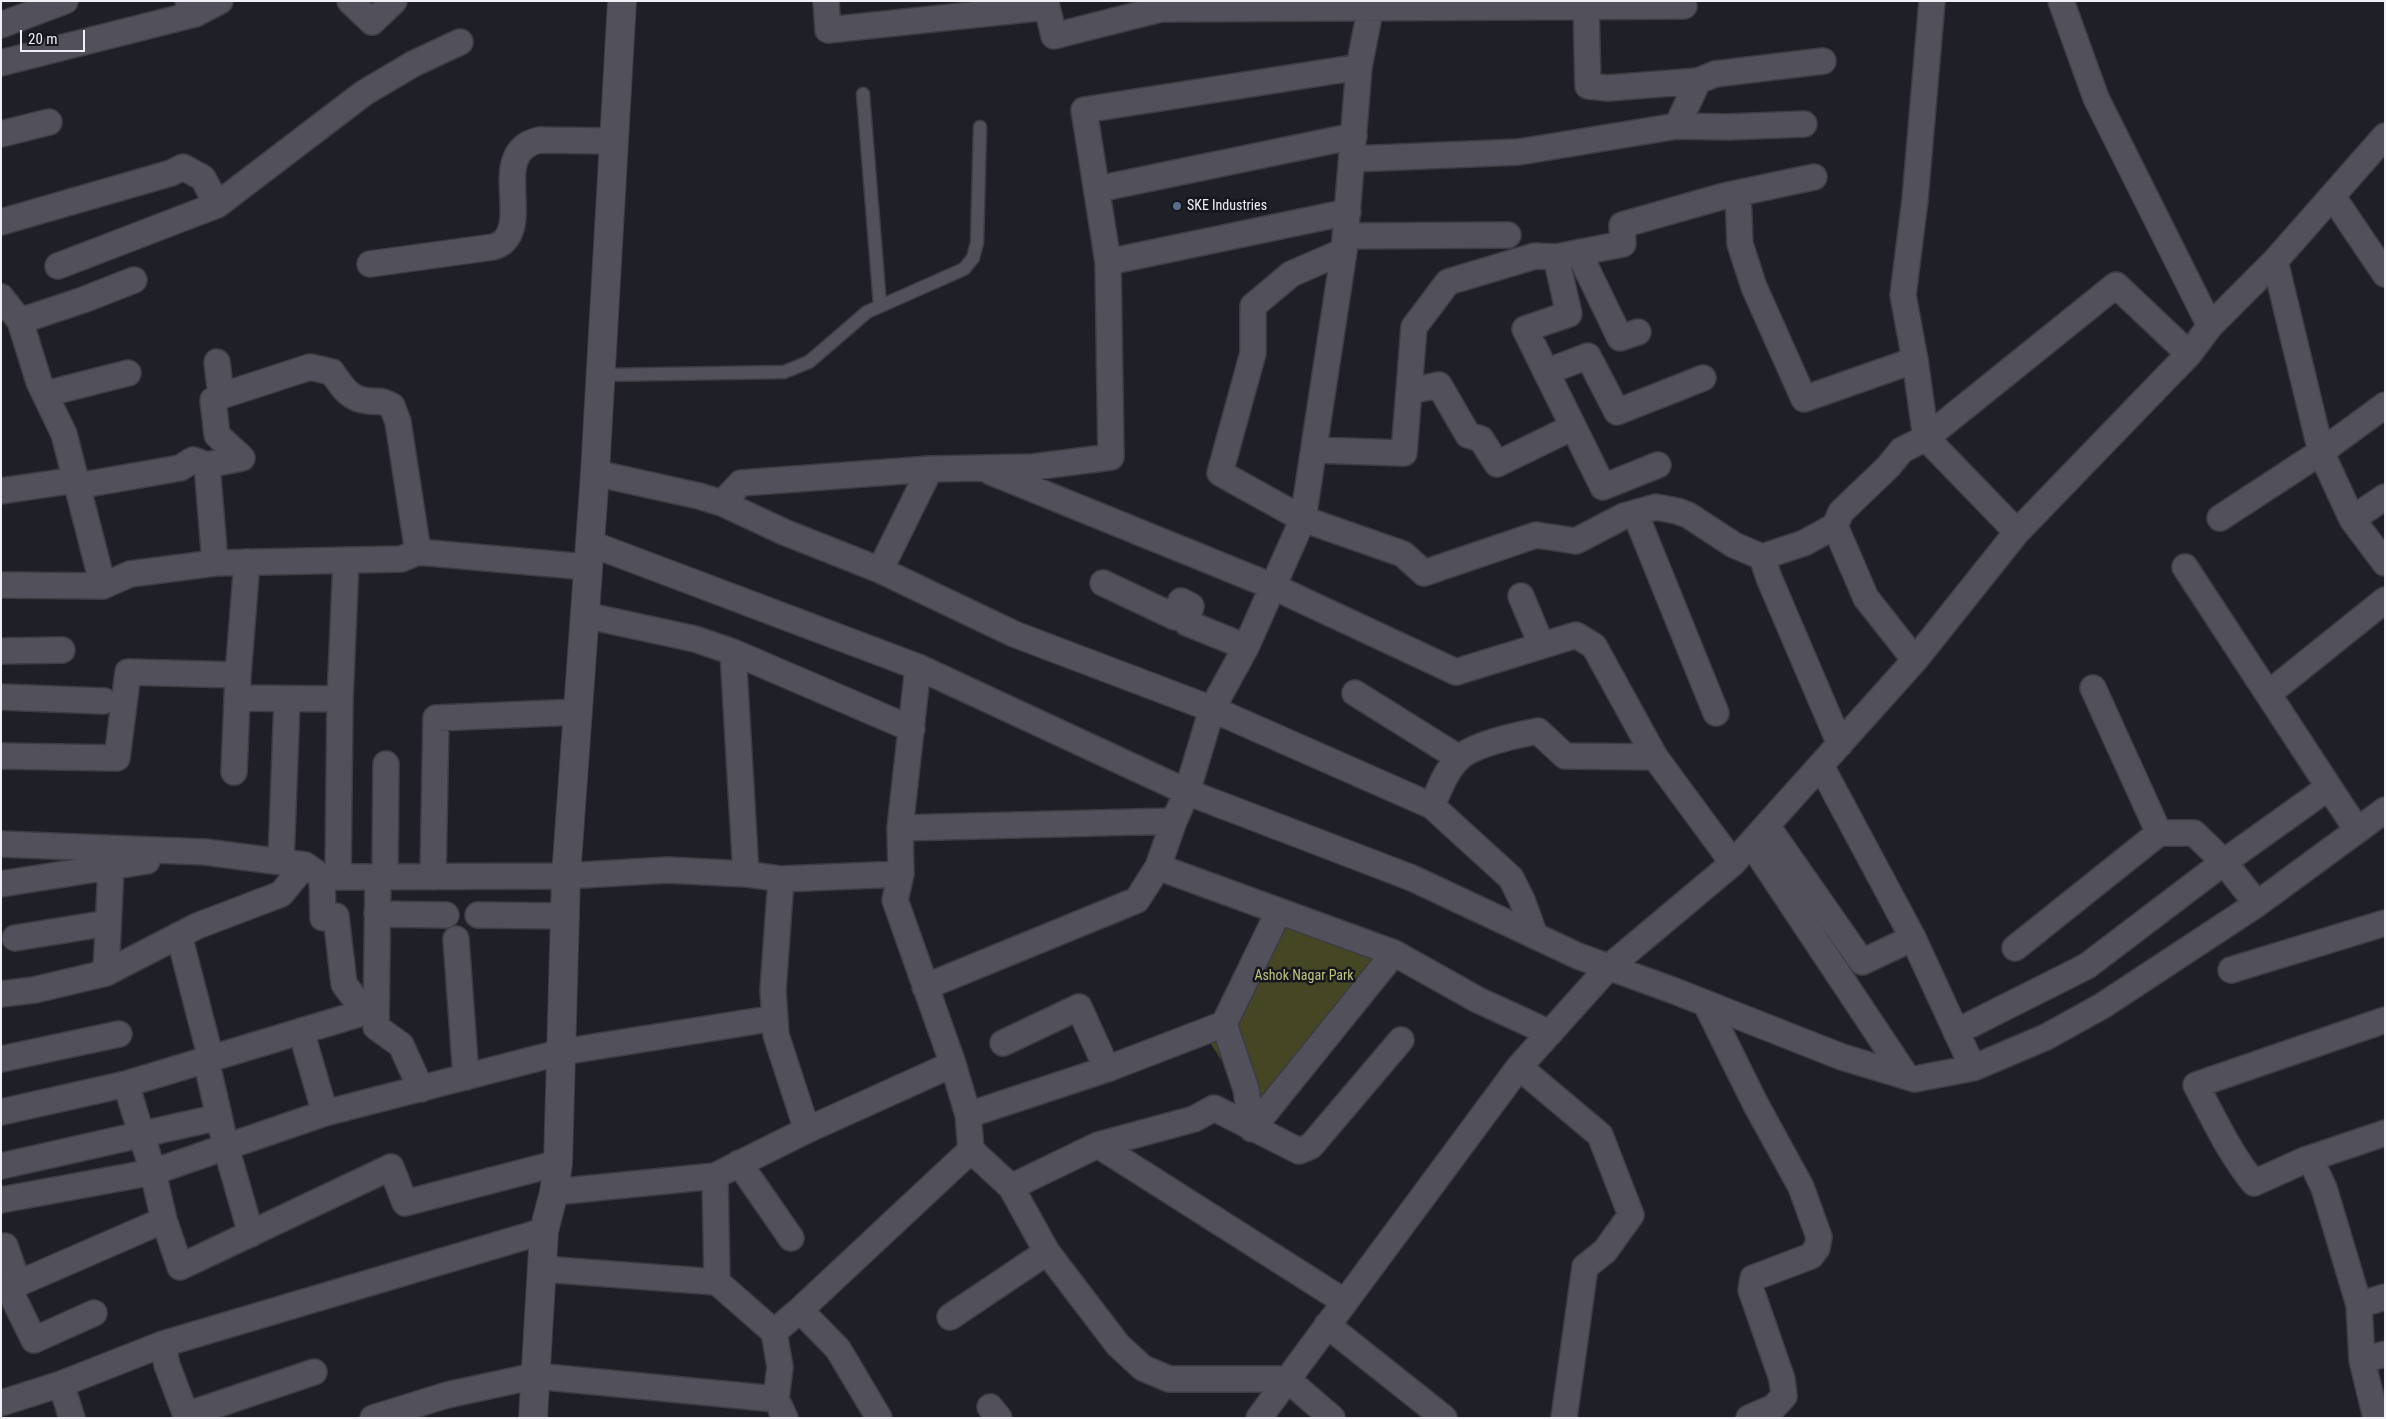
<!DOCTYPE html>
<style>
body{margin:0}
#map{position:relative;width:2386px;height:1419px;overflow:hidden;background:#1f1f27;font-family:"Roboto Condensed",sans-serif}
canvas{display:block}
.frame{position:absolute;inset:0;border:2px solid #efeff5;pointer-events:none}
.scale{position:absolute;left:20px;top:30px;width:65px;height:22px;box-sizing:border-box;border:2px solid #efeff5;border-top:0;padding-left:6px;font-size:15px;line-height:18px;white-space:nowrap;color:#efeff5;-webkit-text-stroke:4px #16161e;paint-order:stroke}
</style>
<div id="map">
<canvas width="2386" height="1419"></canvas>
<div class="frame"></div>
<div class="scale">20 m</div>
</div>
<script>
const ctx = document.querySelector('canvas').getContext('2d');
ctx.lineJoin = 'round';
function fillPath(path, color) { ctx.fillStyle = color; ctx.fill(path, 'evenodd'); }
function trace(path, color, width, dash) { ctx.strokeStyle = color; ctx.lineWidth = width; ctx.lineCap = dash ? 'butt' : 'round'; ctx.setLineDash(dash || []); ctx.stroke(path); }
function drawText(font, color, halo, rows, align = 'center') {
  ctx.font = font + ' "Roboto Condensed",sans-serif'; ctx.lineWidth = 5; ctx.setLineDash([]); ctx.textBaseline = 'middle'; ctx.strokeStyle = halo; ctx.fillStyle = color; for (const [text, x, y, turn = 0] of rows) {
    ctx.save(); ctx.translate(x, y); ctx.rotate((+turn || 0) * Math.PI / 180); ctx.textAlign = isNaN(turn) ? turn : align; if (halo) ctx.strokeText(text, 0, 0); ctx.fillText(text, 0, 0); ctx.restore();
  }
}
fillPath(new Path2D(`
 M 1281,919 L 1379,958 L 1299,1055 L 1251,1106 L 1209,1041 Z`), '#454724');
const service = new Path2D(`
 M 863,94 L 880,305
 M 601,375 L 784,372 L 809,362 L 867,312 L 964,269 L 973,258 L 977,243 L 980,127`);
const minor = new Path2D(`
 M 350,1 L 372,22 L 394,1
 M 826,1 L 828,30 L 1047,7 L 1054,36 L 1161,9 L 1684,6
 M 2061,1 L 2096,98 L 2210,326
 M 1586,7 L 1588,86 L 1608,88 L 1698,81
 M 195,14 L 220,1
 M 1,25 L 65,1
 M 1,63 L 195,14 L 188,1
 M 1677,126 L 1728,127 L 1804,124
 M 1,134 L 49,122
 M 1352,159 L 1519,152 L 1677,126 L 1698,81 L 1715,74 L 1823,61
 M 1098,189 L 1354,136
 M 1738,193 L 1740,244 L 1754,287 L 1804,399 L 1915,360
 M 2333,197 L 2385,274
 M 1,222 L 171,173 L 183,167 L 203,178 L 217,205
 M 1346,236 L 1508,235
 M 1344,251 L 1291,274 L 1253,306 L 1253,353 L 1220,473 L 1303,519 L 1403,554 L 1424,573 L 1536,535 L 1576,541 L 1624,516 L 1656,507 L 1677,511 L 1688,515 L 1734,545 L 1762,557 L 1804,543 L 1835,526 L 1866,598 L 1915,660
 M 1579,253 L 1620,338 L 1638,332
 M 1556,257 L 1569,314 L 1525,329 L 1603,487 L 1658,465
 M 2275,261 L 2321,452 L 2352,519 L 2385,563
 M 1108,262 L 1348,212
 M 370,264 L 493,247 C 496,246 501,244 503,242 C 530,218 489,152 539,140 L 614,141
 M 58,266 L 217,205 L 364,93 L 413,64 L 460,42
 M 1,297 L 20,321 L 39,382 L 64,434 L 103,586
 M 20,321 L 83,300 L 134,280
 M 1546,372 L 1588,356 L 1617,412 L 1703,378
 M 1410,391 L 1439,385 L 1468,435 L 1481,439 L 1497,464 L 1573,427
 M 45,394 L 128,373
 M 1314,450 L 1404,453 L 1414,327 L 1448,282 L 1535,256 L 1556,257 L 1623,244 L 1622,225 L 1724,196 L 1814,177
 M 991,472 L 1274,587 L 1456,672 L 1576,635 L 1594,646 L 1655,757
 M 595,473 L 699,496 L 722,503 L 784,532 L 880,570 L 1014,634 L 1212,709 L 1432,806 L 1511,878 L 1522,900 L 1535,936
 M 77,486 L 180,468 L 193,460 L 207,465
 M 1,491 L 76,480
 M 722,503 L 741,483 L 930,469 L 1033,467 L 1111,457 L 1108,262 L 1084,110 L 1359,67
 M 1635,513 L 1716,713
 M 2220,518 L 2321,452 L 2385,405
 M 2352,519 L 2385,497
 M 1835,526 L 1841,512 L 1888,467 L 1902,450 L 1926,438 L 1915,360 L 1903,295 L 1915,200 L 1932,1
 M 2017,532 L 1926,438 L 2116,285 L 2189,354
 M 589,543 L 918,667 L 1187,792 L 1412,878 L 1578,956 L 1672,990 L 1842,1057 L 1915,1079 L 1973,1068 L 2046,1037 L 2102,1006 L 2257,904 L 2385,810
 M 418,552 L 587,567
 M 1762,557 L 1769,578 L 1840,744
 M 215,563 L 207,465 L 242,458 L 217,435 L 213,400 L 221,396 L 217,362
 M 2185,567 L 2357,830
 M 880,570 L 930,469
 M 1103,583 L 1175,617 L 1181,601 L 1191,606 L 1187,623 L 1246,647
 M 1,585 L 103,586 L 130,574 L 215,563 L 401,559 L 418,552 L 398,422 L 392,406 C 380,400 381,402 369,401 C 350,400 342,387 332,372 L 310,367 L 221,396
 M 1521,596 L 1541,644
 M 584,615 L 695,639 L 733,652 L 912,729
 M 1,651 L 62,650
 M 733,652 L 746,874
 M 918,667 L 900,828 L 901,874 L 895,900 L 953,1064 L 968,1115 L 971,1150 L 1011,1187 L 1047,1252 L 1118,1345 L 1143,1368 L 1169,1379 L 1287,1379 L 1332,1418
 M 2093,688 L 2159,833 L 2194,833 L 2224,862 L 2257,904
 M 1355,693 L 1459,758
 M 2268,694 L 2385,600
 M 1,697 L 104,701
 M 239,698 L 340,699 L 338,877
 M 340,699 L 346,560
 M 1,756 L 117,758 L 128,672 L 238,675
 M 1821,766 L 1913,938
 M 234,772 L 238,675 L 247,562
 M 1432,806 C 1439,790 1445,772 1458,759 C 1473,744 1517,735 1538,731 L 1565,756 L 1655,757 L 1733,863
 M 1767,826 L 1862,962 L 1913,938 L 1973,1068
 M 900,828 L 1174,821
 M 1751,843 L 1906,1076
 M 1,844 L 205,852 L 305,865 L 322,877 L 566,876 L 667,870 L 746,874 L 781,879 L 901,874
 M 281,862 L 287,700
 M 1158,867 L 1394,953 L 1478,1000 L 1550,1033
 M 378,876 L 376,1027 L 401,1045 L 421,1089
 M 385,876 L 386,764
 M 433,877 L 436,718 L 578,712
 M 781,879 L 773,990 L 776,1035 L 807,1130
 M 1,884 L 147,861
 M 377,914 L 446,915
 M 478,915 L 566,916
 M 179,935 L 211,1059
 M 15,938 L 108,923
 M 456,939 L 466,1077
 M 2015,948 L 2159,833
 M 2231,970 L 2385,923
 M 106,973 L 111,867
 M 925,987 L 1137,900 L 1158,867 L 1174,821 L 1187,792 L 1212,709 L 1246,647 L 1303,519 L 1344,251 L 1359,67 L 1372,1
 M 1,994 L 34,990 L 106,973 L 197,926 L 281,894 L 305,865
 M 1706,1004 L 1755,1103 L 1801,1187 L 1819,1237 L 1817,1248 L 1811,1256 L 1753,1278 L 1751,1290 L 1782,1379 L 1784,1396 L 1774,1407 L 1749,1418
 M 1224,1024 L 1246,1089 L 1252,1129
 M 301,1031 L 325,1113
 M 1956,1032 L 2087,966 L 2224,862 L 2329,787
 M 1003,1043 L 1079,1007 L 1107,1069
 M 1,1059 L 119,1034
 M 206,1060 L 226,1147 L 251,1234
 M 1519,1067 L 1600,1135 L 1631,1215 L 1605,1251 L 1585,1267 L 1564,1418
 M 126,1084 L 153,1172 L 164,1220
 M 1,1112 L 126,1084 L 365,1012 L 344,984 L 336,916 L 323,918 L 322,877
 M 968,1115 L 1107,1069 L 1224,1024 L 1279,911
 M 1252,1129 L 1394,953
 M 1098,1145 L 1345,1302
 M 2305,1160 L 2385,1133
 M 739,1163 L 791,1238
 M 1,1166 L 219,1117
 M 715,1176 L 717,1282 L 774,1332 L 780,1367 L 776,1399 L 785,1418
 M 1011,1187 L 1098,1145 L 1194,1119 L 1214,1108 L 1299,1151 L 1311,1146 L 1401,1040
 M 554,1192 L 715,1176 L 807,1130 L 953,1064
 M 1,1200 L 153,1172 L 325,1113 L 562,1052 L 775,1018
 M 1,1247 L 5,1246 L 18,1283
 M 542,1269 L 717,1282
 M 8,1287 L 34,1340 L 94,1313
 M 1,1291 L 164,1220 L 180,1267 L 391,1167 L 405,1203 L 558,1163
 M 2359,1305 L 2324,1188 L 2314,1167 L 2305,1160 L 2254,1183 C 2230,1154 2214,1119 2196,1085 L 2385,1020
 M 800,1310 L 838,1349 L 879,1418
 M 950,1317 L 1047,1252
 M 1327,1325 L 1444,1418
 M 774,1332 L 800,1310 L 971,1150
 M 163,1344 L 167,1365 L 187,1418
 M 2362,1360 L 2385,1354
 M 61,1384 L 72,1418
 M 1,1403 L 61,1384 L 163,1344 L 544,1231
 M 990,1407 L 999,1418
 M 186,1415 L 314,1372
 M 373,1418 L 447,1395 L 535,1376 L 776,1399
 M 1259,1418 L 1519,1067 L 1608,968 L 1733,863 L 1915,660 L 2017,532 L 2189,354 L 2210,326 L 2275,261 L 2385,136
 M 2376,1418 L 2362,1360 L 2359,1305 L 2385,1297`);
const tertiary = new Path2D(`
 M 533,1418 L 544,1231 L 554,1192 L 558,1163 L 566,876 L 595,473 L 622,1`);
trace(service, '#3c3c42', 15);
trace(minor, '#3c3c42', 28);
trace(tertiary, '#3c3c42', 30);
trace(service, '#52515b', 12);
trace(minor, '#52515b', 25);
trace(tertiary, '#52515b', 28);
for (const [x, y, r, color] of [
 [1177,206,5,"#5c6f8a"]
]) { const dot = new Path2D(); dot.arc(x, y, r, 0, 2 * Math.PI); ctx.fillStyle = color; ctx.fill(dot); trace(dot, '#16161e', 2); }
drawText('14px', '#efeff5', '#16161e', [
 ["SKE Industries",1187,206]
], 'left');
drawText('14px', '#c2c67c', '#16161e', [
 ["Ashok Nagar Park",1304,976]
]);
</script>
